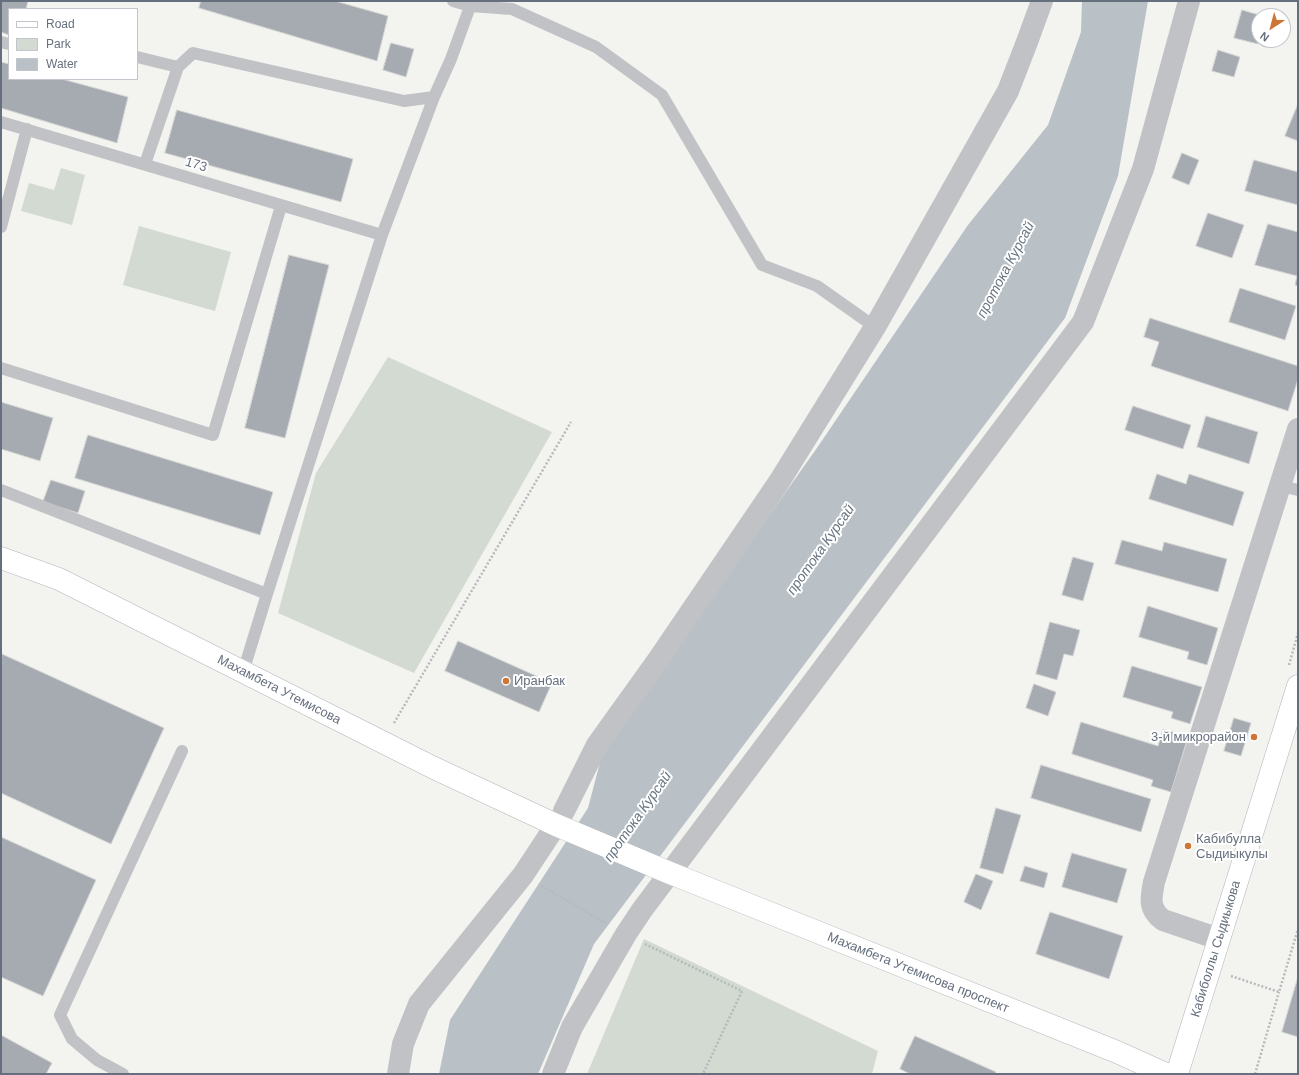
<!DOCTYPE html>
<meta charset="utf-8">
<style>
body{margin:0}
#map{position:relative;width:1299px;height:1075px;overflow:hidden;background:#f3f3f0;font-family:Arial,sans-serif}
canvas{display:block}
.frame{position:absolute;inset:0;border:2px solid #666f7e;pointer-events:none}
.legend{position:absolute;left:8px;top:8px;width:130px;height:72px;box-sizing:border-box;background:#fff;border:1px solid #c2c5cb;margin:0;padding:5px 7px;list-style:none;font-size:12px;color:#666f7e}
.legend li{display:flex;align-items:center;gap:8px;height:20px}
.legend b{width:20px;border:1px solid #c2c5cb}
.north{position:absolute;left:1251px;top:8px;width:40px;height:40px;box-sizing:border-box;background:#fff;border:1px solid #c2c5cb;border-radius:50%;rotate:216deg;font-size:11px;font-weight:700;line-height:16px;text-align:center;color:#666f7e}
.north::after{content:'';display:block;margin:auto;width:14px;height:18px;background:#ce7636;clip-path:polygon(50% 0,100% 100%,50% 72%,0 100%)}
</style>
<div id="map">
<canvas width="1299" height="1075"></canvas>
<div class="frame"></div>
<ul class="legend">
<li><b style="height:5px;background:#fff"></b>Road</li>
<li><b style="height:11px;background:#d3dad2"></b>Park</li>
<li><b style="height:11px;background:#b9c0c6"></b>Water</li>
</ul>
<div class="north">N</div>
</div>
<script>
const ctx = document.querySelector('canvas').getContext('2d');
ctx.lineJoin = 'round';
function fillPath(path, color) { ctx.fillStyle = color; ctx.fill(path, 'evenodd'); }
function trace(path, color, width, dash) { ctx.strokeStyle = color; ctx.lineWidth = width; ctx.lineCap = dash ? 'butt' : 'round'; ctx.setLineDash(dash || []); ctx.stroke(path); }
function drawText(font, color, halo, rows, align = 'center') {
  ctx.font = font + ' Arial,sans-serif'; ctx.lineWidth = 4; ctx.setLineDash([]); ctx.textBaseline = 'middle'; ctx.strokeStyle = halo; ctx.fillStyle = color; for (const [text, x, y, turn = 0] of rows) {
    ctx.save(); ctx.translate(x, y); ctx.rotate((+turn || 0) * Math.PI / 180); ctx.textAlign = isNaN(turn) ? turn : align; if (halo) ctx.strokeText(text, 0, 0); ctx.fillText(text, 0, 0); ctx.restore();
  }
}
fillPath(new Path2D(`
 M 61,168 L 85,175 L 72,225 L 21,211 L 29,183 L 54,190 Z
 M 139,226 L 231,252 L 215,311 L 123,285 Z
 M 388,357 L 552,432 L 414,673 L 278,613 L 316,473 Z
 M 644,939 L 878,1051 L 872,1074 L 587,1074 Z`), '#d3dad2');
fillPath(new Path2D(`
 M 1082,1 L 1148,1 L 1118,176 L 1065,318 L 594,944 L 538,1074 L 439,1074 L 450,1020 L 588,808 L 603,751 L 819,445 L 968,225 L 1048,125 L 1081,32 Z`), '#b9c0c6');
const building = new Path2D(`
 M 1,1 L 28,1 L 26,9 L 9,9 L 9,35 L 1,32 Z
 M 201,1 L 335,1 L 388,16 L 377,61 L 199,8 Z
 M 1242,10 L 1263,16 L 1259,16 L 1259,40 L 1258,44 L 1234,38 Z
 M 391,43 L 414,49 L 406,77 L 383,70 Z
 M 1218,50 L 1240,57 L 1234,77 L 1212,71 Z
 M 1,62 L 9,64 L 9,79 L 62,79 L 128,97 L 117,143 L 1,108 Z
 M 1298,104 L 1298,141 L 1285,136 Z
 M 177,110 L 353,159 L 341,202 L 165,153 Z
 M 1182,153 L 1199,160 L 1189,185 L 1172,178 Z
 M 1254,160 L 1298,172 L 1298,205 L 1245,191 Z
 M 1208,213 L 1244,225 L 1232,258 L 1196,246 Z
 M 1268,224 L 1298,232 L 1298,286 L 1295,285 L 1297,276 L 1255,265 Z
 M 289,255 L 329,265 L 285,438 L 245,428 Z
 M 1240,288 L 1296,306 L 1285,340 L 1229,322 Z
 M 1150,318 L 1298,366 L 1298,379 L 1288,411 L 1151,366 L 1159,342 L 1144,337 Z
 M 1,402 L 53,418 L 40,461 L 1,449 Z
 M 1133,406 L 1191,425 L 1183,449 L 1125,430 Z
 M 1206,416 L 1258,432 L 1249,464 L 1197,447 Z
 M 88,435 L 273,492 L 260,535 L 75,478 Z
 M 1157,474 L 1186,484 L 1189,474 L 1244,492 L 1233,526 L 1149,499 Z
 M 51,480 L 85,491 L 78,513 L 43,502 Z
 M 1122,540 L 1162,551 L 1164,542 L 1227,559 L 1218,592 L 1115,564 Z
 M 1073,557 L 1094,563 L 1083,601 L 1062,595 Z
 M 1148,606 L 1218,628 L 1207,665 L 1187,659 L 1189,652 L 1139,637 Z
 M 1050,622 L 1080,630 L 1073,656 L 1064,654 L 1057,680 L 1036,674 Z
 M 458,641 L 552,683 L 539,712 L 445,671 Z
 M 2,654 L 164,728 L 111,844 L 1,793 Z
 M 1132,666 L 1202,687 L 1190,724 L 1171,718 L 1173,712 L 1123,697 Z
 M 1034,684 L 1056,692 L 1048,716 L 1026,708 Z
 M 1234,718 L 1251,723 L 1241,756 L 1224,751 Z
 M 1081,722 L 1158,746 L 1163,729 L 1188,737 L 1171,792 L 1151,786 L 1153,780 L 1072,754 Z
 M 1041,765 L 1151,799 L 1141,832 L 1031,798 Z
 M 996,808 L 1021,815 L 1003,874 L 980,868 Z
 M 1,837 L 96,880 L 43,996 L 1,977 Z
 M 1072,853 L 1127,869 L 1117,903 L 1062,887 Z
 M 1025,866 L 1048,873 L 1044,888 L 1020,881 Z
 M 976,874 L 993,881 L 981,910 L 964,902 Z
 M 1050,912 L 1123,936 L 1109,979 L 1036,954 Z
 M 1298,977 L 1298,1037 L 1282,1032 Z
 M 1,1035 L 52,1063 L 46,1074 L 1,1074 Z
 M 915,1036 L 996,1072 L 995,1074 L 910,1074 L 900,1069 Z`);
fillPath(building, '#a6abb2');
trace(building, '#d4d5d3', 1);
const secondary = new Path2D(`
 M 1,558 L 59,579 L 432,767 L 556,825 L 670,873 L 1117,1052 L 1166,1074
 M 1177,1074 L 1298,686`);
trace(secondary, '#b2b5ba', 23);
trace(new Path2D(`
 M 1289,665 L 1298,633
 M 394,723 L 571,422
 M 542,886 L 607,924
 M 645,944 L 742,991 L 703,1074
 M 1231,976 L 1279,992 L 1298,929
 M 1255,1074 L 1279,992`), '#b7b9bc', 2.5, [2, 2]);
trace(new Path2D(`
 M 453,1 L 470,6 L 512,9 L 596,47 L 662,95 L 762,265 L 817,286 L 875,327
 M 1,42 L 9,44
 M 137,57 L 178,67 L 193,53 L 404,101 L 434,97
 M 1,122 L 382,235
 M 145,164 L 178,67
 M 1,227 L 27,129
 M 1,368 L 213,435 L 281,206
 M 1280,486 L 1298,490
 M 1,490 L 267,594
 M 243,672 L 267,594 L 382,235 L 434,97 L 451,59 L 472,1
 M 123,1074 L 97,1060 L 72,1039 L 60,1015 L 182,751`), '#c0c2c5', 12);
trace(new Path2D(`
 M 564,811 L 597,745 L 658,660 L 779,482 L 875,327 L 1008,91 L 1027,42 L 1042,1
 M 1219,939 L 1163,920 C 1148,909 1151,898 1154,882 L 1298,429
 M 398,1074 L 403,1044 L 419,1004 L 523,875 L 556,825
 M 553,1074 L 572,1027 L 626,934 L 642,910 L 1083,322 L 1143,169 L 1189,1`), '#c0c2c5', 22);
trace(secondary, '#fff', 22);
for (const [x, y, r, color] of [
 [506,681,4,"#ce7636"],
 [1254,737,4,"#ce7636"],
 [1188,846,4,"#ce7636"]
]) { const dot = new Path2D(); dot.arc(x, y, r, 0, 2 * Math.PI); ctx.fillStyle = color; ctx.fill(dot); trace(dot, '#fff', 1.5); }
drawText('13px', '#666f7e', '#fff', [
 ["173",196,165,17],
 ["Махамбета Утемисова",279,690,27],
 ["Кабиболлы Сыдиыкова",1216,949,-73],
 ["Махамбета Утемисова проспект",918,973,22]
]);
drawText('13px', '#666f7e', '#fff', [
 ["Иранбак",514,681],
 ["3-й микрорайон",1246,737,"right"],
 ["Кабибулла",1196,839],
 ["Сыдиыкулы",1196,854]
], 'left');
drawText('italic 14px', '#677582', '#fff', [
 ["протока Курсай",1006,270,-62],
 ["протока Курсай",821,550,-55],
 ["протока Курсай",638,817,-55]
]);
</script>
